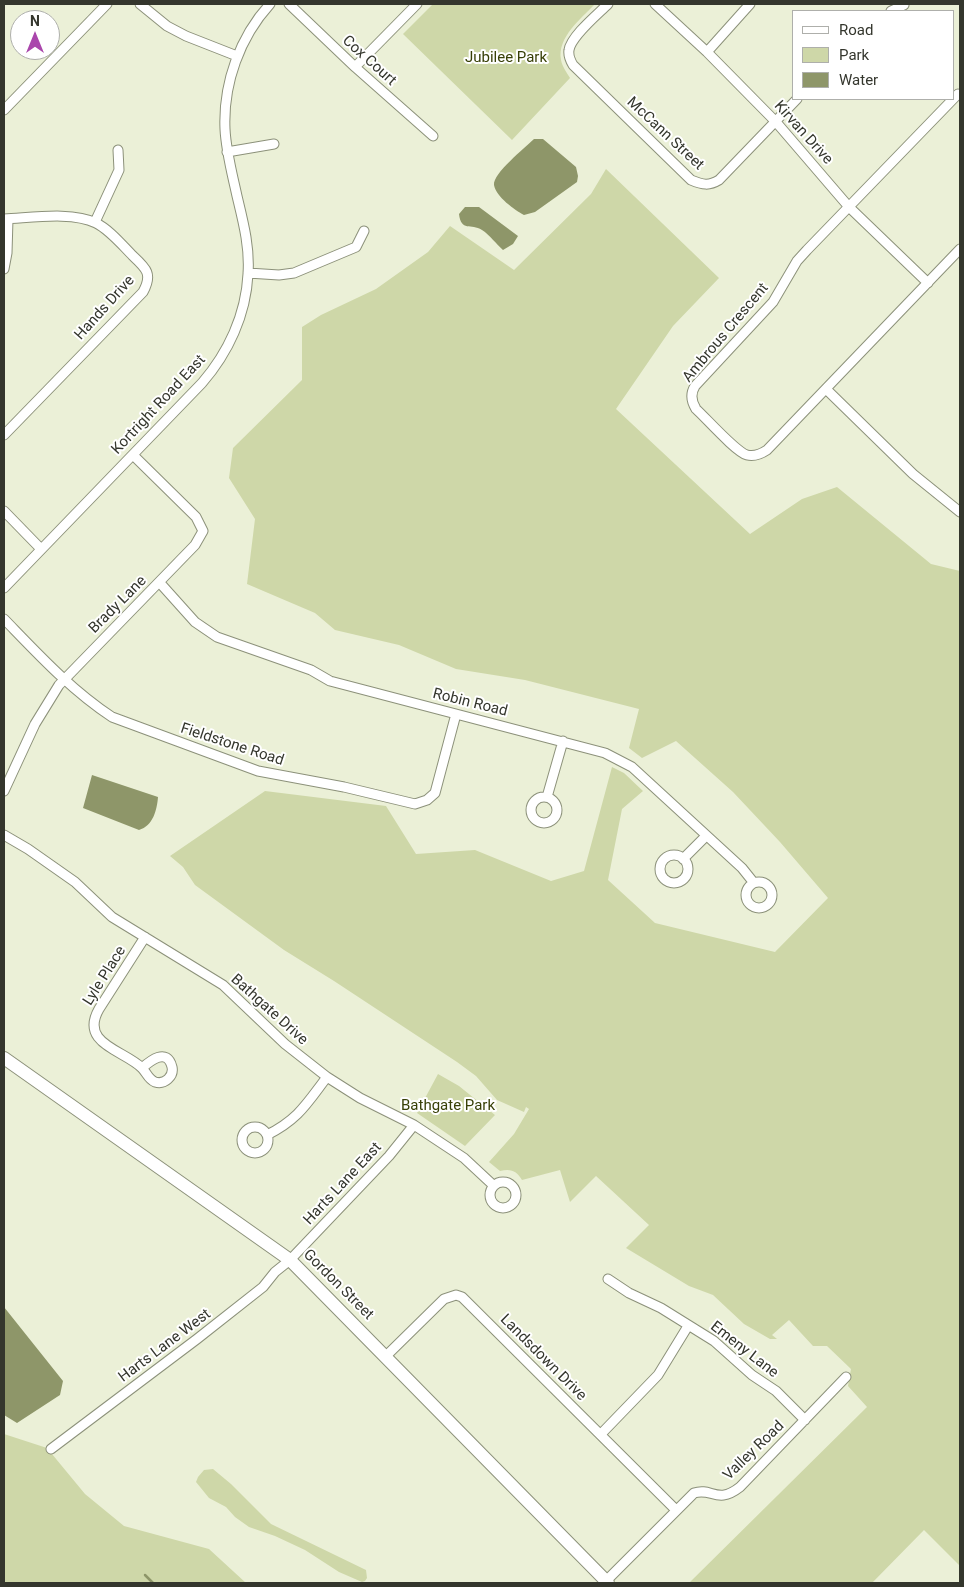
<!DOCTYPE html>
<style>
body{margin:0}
#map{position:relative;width:964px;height:1587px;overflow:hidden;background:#ebf0d7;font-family:Roboto,sans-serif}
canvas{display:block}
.frame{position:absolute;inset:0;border:5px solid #34362d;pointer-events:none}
.legend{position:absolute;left:792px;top:10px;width:162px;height:90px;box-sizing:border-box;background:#fff;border:1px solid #aeafab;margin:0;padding:6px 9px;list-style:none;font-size:15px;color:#34362d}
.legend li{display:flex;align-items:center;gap:10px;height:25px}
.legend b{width:25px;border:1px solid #aeafab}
.north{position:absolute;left:10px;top:10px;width:50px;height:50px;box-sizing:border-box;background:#fff;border:1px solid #aeafab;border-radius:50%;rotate:0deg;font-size:14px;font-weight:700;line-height:20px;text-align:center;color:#34362d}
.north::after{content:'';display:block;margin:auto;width:18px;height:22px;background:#aa46ac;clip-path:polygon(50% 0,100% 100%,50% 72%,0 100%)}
</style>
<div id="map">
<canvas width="964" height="1587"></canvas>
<div class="frame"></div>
<ul class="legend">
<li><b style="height:6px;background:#fff"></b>Road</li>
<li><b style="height:14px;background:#ced7a8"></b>Park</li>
<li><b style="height:14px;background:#8e9669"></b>Water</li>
</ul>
<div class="north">N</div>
</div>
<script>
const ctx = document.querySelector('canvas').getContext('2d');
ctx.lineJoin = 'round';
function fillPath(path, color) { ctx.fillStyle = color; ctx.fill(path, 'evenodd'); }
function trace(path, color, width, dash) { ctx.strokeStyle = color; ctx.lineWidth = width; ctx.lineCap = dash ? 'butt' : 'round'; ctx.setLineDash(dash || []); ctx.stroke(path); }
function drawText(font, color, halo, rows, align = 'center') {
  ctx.font = font + ' Roboto,sans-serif'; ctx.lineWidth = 4; ctx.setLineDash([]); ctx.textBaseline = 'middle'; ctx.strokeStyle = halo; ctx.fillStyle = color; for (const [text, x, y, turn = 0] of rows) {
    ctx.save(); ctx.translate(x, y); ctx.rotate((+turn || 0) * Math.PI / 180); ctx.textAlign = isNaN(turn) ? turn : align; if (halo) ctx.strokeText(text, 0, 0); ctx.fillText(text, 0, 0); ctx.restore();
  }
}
fillPath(new Path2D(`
 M 433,4 L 595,4 C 581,19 557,37 561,60 C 562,66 567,73 570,78 L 512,140 L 403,34 Z
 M 606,169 L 719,278 L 673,326 L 616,409 L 750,534 L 802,499 L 837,487 L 931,564 L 960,571 L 960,1566 L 924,1530 L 872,1583 L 689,1583 L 867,1407 L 848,1386 L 851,1369 L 827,1346 L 813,1346 L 789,1320 L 772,1335 L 777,1339 L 770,1339 L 744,1324 L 713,1295 L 689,1286 L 626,1248 L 649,1225 L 596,1176 L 570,1202 L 560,1170 L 522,1180 C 517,1171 511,1168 500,1171 L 489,1162 L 514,1134 L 529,1109 L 526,1107 L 524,1112 L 497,1100 L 476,1076 L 457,1062 L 334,981 L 284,950 L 195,885 L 183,867 L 170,856 L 265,791 L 386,806 L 416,854 L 475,850 L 551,881 L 584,871 L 612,767 L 624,773 L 643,791 L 622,809 L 608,880 L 655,923 L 775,952 L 828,898 L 780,842 L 733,792 L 676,741 L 642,758 L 629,748 L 639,709 L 525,680 L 456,669 L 399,645 L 335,630 L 315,613 L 247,584 L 255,519 L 229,478 L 233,448 L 302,380 L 302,327 L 321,315 L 376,289 L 428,252 L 450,226 L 514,270 L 591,194 Z
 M 438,1074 L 459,1086 L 495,1115 L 465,1146 L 417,1113 Z
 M 4,1434 L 47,1448 L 85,1494 L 124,1526 L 209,1549 L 246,1583 L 4,1583 Z
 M 213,1469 L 231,1484 L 271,1524 L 366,1570 L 367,1578 L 365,1581 L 362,1582 L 339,1572 L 305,1550 L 275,1536 L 249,1527 L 235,1517 L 226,1507 L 209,1498 L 196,1482 L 198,1477 L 204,1470 Z`), '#ced7a8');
fillPath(new Path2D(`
 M 534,139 L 543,139 L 576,167 L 578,176 L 577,182 L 535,212 L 524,215 C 515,210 496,197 494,185 C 493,173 525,148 534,139 Z
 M 465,207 L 479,207 L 518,236 L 513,244 L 503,250 C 496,244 490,235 482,230 C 471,223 461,232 459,214 Z
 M 92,775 L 158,797 C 157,810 153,826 139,830 L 83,808 Z
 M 4,1307 L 63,1381 L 60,1395 L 17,1423 L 4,1415 Z`), '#8e9669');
trace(new Path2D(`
 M 145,1575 L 153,1583`), '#8e9669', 2.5);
const street = new Path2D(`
 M 140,4 L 167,26 L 186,36 L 237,56
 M 289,4 L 355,67 L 433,136
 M 608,4 C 598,14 571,36 569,50 C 568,56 570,60 573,65 L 691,180 C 703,185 709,186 719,180 L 797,99
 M 655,4 L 707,52 L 776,122 L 849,207 L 928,283
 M 891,11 L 904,5
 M 707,52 L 750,4
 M 355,67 L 417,4
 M 958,94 L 807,250 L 797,261 L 773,302 L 695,386 C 690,394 691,401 696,409 C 706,418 736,452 747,455 C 755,457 761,454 767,450 L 960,249
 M 4,110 L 107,4
 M 227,152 L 274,144
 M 4,219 C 30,218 72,211 96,223 C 110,230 122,245 133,256 C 146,268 153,274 143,292 L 4,435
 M 95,222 L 119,170 L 118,150
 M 4,269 L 7,253 L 8,219
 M 248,273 L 279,275 L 294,273 L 356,247 L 364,231
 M 826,389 L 913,474 L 960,512
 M 4,511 L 41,549
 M 160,583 L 195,622 L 217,637 L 311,670 L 330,681 L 605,753 L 632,767 L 742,868 L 754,883
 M 4,588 L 202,383 C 228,353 246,315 248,274 C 250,247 243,221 237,196 C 232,173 226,151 225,129 C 223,83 240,37 270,4
 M 4,619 C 38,654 71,690 112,717 L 258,771 L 344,787 L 415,804 L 427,800 L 435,793 L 456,714
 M 4,791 L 35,724 L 59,685 L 195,545 L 203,531 L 196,517 L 133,455
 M 547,797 L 563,741
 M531 810a13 13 0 1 1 26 0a13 13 0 1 1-26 0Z
 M 4,835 L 28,849 L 75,882 L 112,917 L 223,985 L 285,1044 L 327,1077 L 360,1098 L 414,1125 L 464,1158 L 493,1185
 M660 869a14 14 0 1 1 28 0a14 14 0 1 1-28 0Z
 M 683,859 L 706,836
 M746 895a13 13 0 1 1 26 0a13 13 0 1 1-26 0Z
 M 142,1068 C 150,1061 167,1047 172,1067 C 174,1076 165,1085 155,1082 C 148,1079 147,1073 142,1068 C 124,1050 79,1044 99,1009 L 145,937
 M242 1140a13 13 0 1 1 26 0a13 13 0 1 1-26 0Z
 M 267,1135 C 299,1119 307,1103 327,1077
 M490 1195a13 13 0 1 1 26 0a13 13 0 1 1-26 0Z
 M 608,1279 L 629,1293 L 661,1308 L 714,1341 L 752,1375 L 776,1391 L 805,1420
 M 386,1356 L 444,1299 L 456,1295 L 462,1297 L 676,1510
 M 601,1434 L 658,1375 L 688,1326
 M 51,1449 L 197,1339 L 263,1287 L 275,1272 L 290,1260 L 389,1156 L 414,1125
 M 606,1581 L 694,1493 C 712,1487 717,1505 740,1487 L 846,1377`);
const secondary = new Path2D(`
 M 4,1058 L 290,1260 L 608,1583`);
trace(street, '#8c917a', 11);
trace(secondary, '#8c917a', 14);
trace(street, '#fff', 9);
trace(secondary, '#fff', 12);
drawText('15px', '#384007', '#fff', [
 ["Jubilee Park",506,58],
 ["Bathgate Park",448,1106]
]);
drawText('15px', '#34362d', '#fff', [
 ["Cox Court",369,61,42],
 ["Kirvan Drive",803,133,48],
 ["McCann Street",665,134,43],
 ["Hands Drive",105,308,-48],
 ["Ambrous Crescent",726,333,-50],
 ["Kortright Road East",159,405,-47],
 ["Brady Lane",118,605,-45],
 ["Robin Road",470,703,14],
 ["Fieldstone Road",232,745,18],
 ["Lyle Place",105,976,-58],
 ["Bathgate Drive",269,1010,42],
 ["Harts Lane East",343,1184,-47],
 ["Gordon Street",338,1285,45],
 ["Harts Lane West",165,1346,-37],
 ["Emeny Lane",744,1350,38],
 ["Landsdown Drive",543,1358,45],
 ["Valley Road",754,1451,-44]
]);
</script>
